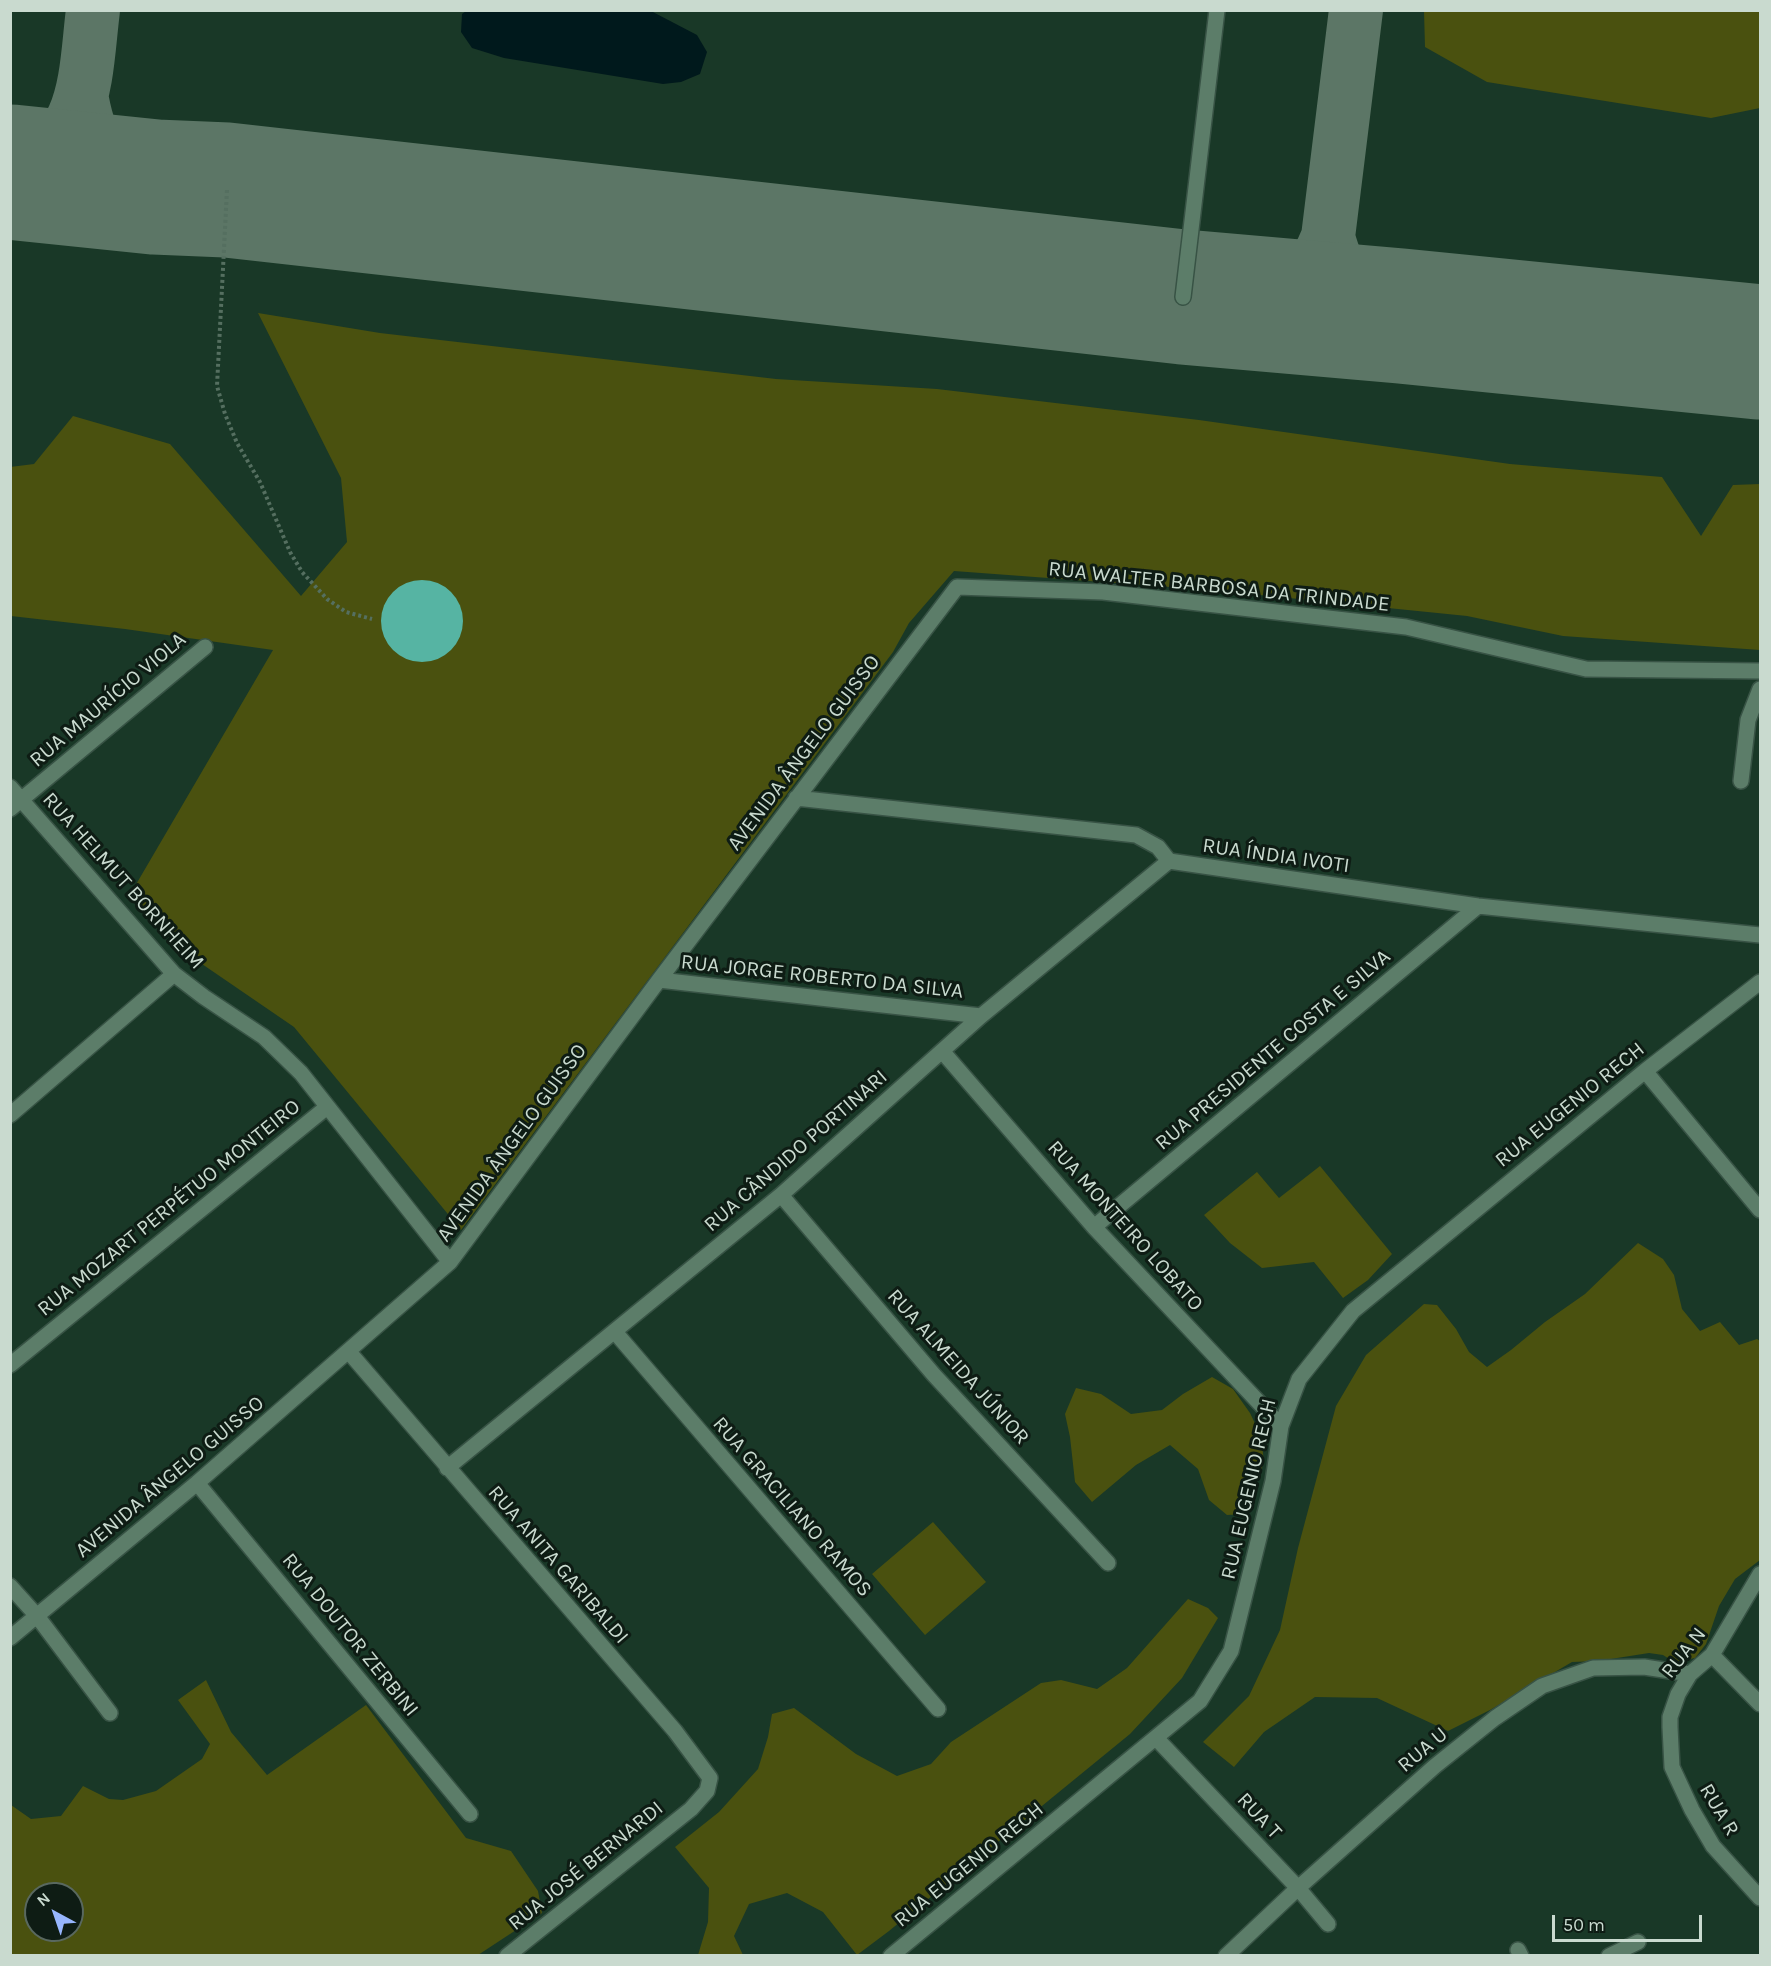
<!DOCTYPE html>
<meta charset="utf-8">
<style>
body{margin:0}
#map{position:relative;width:1771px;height:1966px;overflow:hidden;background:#193827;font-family:Karla,sans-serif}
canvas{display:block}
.frame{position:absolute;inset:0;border:12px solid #c9dacf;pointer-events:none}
.north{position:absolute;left:24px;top:1882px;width:60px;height:60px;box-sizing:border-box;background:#0e1c14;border:2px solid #59685f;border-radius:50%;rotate:320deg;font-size:16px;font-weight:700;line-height:24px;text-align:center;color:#c9dacf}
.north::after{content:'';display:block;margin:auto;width:21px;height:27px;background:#97b6fd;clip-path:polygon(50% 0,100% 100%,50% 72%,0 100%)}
.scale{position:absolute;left:1552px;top:1915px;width:150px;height:27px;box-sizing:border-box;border:3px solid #c9dacf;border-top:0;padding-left:8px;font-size:18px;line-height:21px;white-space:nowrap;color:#c9dacf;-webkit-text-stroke:4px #0e1c14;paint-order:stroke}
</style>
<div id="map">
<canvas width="1771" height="1966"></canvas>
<div class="frame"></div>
<div class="north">N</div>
<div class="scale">50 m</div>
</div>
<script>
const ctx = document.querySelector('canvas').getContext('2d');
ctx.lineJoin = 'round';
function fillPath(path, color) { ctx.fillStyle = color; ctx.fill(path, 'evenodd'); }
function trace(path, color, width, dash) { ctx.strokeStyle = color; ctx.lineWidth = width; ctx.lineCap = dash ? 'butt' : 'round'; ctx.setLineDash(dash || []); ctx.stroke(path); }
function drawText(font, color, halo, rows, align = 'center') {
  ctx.font = font + ' Karla,sans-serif'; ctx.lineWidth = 6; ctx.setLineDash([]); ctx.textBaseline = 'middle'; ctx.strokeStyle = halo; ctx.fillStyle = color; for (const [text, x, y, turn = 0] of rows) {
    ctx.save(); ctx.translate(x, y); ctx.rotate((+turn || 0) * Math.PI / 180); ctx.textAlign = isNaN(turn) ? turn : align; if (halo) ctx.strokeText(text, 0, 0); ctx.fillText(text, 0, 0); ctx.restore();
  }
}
fillPath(new Path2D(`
 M 1424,11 L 1760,11 L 1760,108 L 1711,118 L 1487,82 L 1425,47 Z
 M 258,313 L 380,333 L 776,379 L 937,389 L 1199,420 L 1510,464 L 1662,477 L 1701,536 L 1733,485 L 1760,484 L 1760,650 L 1563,636 L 1467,616 L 1210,590 L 954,571 L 909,623 L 893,652 L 461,1230 L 294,1027 L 183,951 L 131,893 L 273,650 L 125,629 L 11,616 L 10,467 L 34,464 L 73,416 L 170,444 L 301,596 L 347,542 L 341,478 Z
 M 1320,1166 L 1392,1254 L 1368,1280 L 1343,1298 L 1314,1262 L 1262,1268 L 1230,1243 L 1204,1215 L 1257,1172 L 1279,1198 Z
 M 1638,1243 L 1663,1259 L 1674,1275 L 1682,1309 L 1700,1331 L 1720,1322 L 1739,1345 L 1757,1339 L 1760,1341 L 1760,1560 L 1735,1579 L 1719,1606 L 1706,1644 L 1695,1658 L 1674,1662 L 1663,1655 L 1649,1653 L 1598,1661 L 1572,1662 L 1490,1710 L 1448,1731 L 1377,1698 L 1315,1697 L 1264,1732 L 1234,1767 L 1203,1742 L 1249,1696 L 1280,1630 L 1298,1548 L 1336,1406 L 1366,1355 L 1424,1304 L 1437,1305 L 1456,1329 L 1469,1352 L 1487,1367 L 1511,1350 L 1545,1322 L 1585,1294 Z
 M 1212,1377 L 1233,1389 L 1250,1413 L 1261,1436 L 1264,1462 L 1245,1514 L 1227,1515 L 1209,1500 L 1198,1469 L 1170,1445 L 1136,1465 L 1092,1502 L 1075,1482 L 1070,1437 L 1065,1414 L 1076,1388 L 1101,1394 L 1131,1414 L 1162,1410 L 1183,1394 Z
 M 933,1522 L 986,1582 L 925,1635 L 872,1574 Z
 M 1188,1599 L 1208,1608 L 1218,1618 L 1182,1678 L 1130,1734 L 889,1931 L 857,1955 L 823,1912 L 787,1893 L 749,1904 L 734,1936 L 743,1955 L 698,1955 L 708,1922 L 709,1888 L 675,1847 L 719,1812 L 758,1769 L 768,1737 L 772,1714 L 794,1708 L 856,1754 L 897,1776 L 931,1764 L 951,1742 L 1041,1683 L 1061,1680 L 1097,1689 L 1127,1668 Z
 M 206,1680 L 231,1732 L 267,1775 L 366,1705 L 466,1838 L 511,1851 L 538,1891 L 542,1913 L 478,1955 L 11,1955 L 11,1805 L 31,1819 L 61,1816 L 83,1786 L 109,1799 L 123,1800 L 156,1791 L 202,1759 L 210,1744 L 178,1700 ZM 36,1894 L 72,1894 L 72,1930 L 36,1930 Z`), '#4a510f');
fillPath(new Path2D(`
 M 466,11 L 651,11 L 697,35 L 707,52 L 700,74 L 681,82 L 663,84 L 504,58 L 472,48 L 461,32 L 462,14 Z`), '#00191c');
trace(new Path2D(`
 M 82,100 C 92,153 107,167 155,187
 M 10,165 C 89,151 85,73 93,10
 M 1328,237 C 1340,284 1358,298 1401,316
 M 1246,303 C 1288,292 1312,279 1328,237 L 1356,10`), '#5c7666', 54);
trace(new Path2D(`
 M 10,172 L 155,187 L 227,190 L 1183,297 L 1401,316 L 1760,352`), '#5c7666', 135);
fillPath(new Path2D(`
 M381 621a41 41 0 1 1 82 0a41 41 0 1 1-82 0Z`), '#56b4a3');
const minor = new Path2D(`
 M 1183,297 L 1217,10
 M 1741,781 L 1748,720 L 1760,689
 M 10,787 L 174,974 L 204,997 L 264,1037 L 301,1073 L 450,1262
 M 796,798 L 1136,835 L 1158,847 L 1169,861 L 1478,906 L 1760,935
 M 10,809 L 205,647
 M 659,980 L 981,1016
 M 942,1051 L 1094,1227 L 1281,1426
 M 1645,1071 L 1760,1210
 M 10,1115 L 174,974
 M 781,1195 L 934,1375 L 1108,1563
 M 1094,1227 L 1478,906
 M 615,1332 L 938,1709
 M 349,1352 L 675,1731 L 710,1778 L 707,1791 L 691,1809 L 507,1956
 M 10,1365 L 327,1107
 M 447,1468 L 781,1195 L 981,1016 L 1169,861
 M 197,1483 L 470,1814
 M 1760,1574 L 1712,1655 L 1690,1674 L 1678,1694 L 1670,1717 L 1670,1727 L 1672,1767 L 1692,1810 L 1713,1846 L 1760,1898
 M 10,1586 L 37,1616 L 110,1713
 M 10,1638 L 197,1483 L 450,1262 L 659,980 L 957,587 L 1103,592 L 1406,627 L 1586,669 L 1760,671
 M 1712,1655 L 1760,1704
 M 1156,1738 L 1298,1888 L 1328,1924
 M 1518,1950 L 1521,1956
 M 891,1956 L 1200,1701 L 1231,1651 L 1273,1481 L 1281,1426 L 1299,1379 L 1353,1311 L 1645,1071 L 1760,982
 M 1226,1956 L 1298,1888 L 1435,1766 L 1495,1718 L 1542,1686 L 1593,1668 L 1644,1667 L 1690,1674
 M 1609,1956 L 1638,1942`);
trace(minor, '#385345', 18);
trace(new Path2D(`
 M 227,190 L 217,386 L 225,414 L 237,443 L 260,482 L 290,552 L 302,572 L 327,599 L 346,612 L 372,619`), '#556f60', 4, [3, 3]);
trace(minor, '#5c7d69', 15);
drawText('21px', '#c9dacf', '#0e1c14', [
 ["RUA WALTER BARBOSA DA TRINDADE",1219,587,6],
 ["RUA MAURÍCIO VIOLA",108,700,-40],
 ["AVENIDA ÂNGELO GUISSO",804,753,-53],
 ["RUA ÍNDIA IVOTI",1276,856,8],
 ["RUA HELMUT BORNHEIM",123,881,48],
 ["RUA JORGE ROBERTO DA SILVA",822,977,6],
 ["RUA PRESIDENTE COSTA E SILVA",1273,1050,-40],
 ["RUA EUGENIO RECH",1570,1105,-39],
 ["AVENIDA ÂNGELO GUISSO",512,1143,-54],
 ["RUA CÂNDIDO PORTINARI",796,1151,-41],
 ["RUA MOZART PERPÉTUO MONTEIRO",169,1208,-39],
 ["RUA MONTEIRO LOBATO",1125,1226,48],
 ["RUA ALMEIDA JÚNIOR",958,1367,48],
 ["AVENIDA ÂNGELO GUISSO",170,1477,-40],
 ["RUA EUGENIO RECH",1249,1489,-77],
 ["RUA GRACILIANO RAMOS",792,1507,49],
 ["RUA ANITA GARIBALDI",558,1565,49],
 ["RUA DOUTOR ZERBINI",350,1635,51],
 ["RUA N",1684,1653,-52],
 ["RUA U",1423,1750,-40],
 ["RUA R",1719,1810,59],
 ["RUA T",1259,1816,47],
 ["RUA EUGENIO RECH",969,1865,-39],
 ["RUA JOSÉ BERNARDI",586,1866,-39]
]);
</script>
